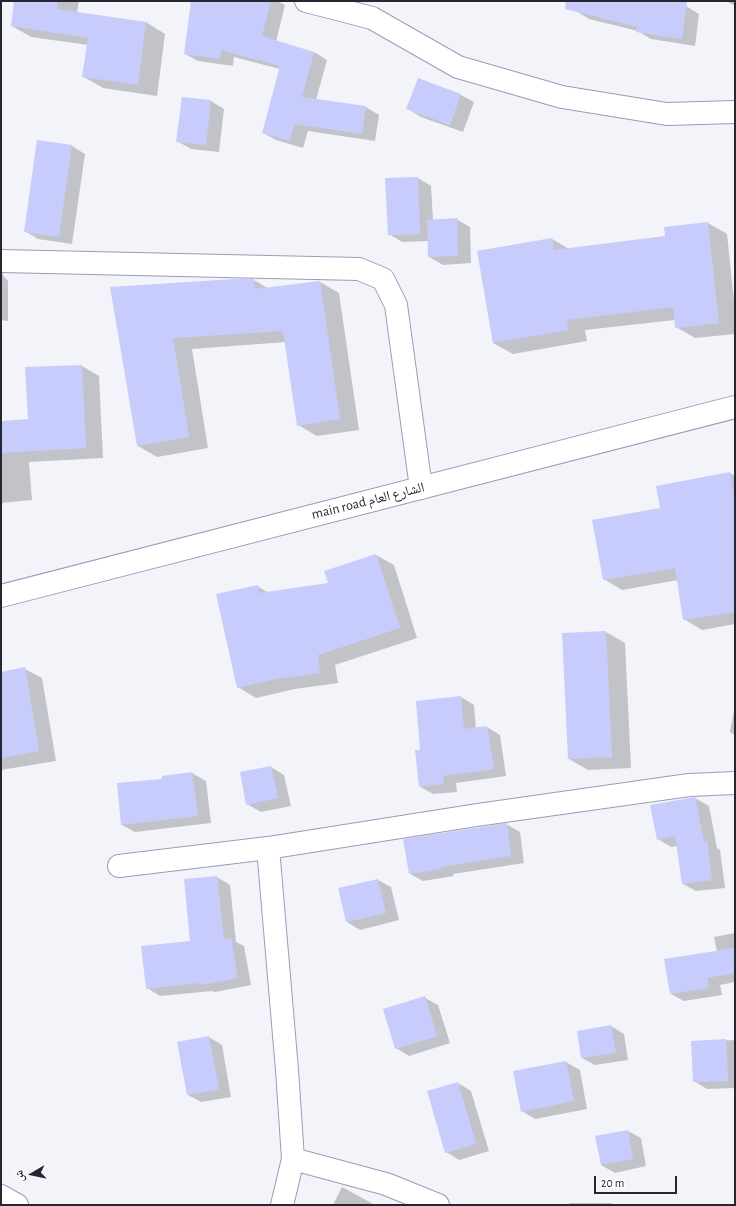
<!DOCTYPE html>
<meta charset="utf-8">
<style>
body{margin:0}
#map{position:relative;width:736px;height:1206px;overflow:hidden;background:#f3f4fa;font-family:"Alegreya Sans","Noto Naskh Arabic",sans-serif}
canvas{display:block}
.frame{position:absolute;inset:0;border:2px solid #252630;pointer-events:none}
.north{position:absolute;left:12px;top:1154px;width:40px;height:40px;-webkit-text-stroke:3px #fff;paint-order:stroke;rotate:261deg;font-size:11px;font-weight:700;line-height:16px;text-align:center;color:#252630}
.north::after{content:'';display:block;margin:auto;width:14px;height:18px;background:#252630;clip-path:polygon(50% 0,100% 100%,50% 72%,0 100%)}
.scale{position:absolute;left:594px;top:1176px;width:83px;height:18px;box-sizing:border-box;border:2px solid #252630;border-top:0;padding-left:5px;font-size:12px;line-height:14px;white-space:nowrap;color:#252630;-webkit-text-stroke:3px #fff;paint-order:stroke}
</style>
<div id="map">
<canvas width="736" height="1206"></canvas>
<div class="frame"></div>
<div class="north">ش</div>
<div class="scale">20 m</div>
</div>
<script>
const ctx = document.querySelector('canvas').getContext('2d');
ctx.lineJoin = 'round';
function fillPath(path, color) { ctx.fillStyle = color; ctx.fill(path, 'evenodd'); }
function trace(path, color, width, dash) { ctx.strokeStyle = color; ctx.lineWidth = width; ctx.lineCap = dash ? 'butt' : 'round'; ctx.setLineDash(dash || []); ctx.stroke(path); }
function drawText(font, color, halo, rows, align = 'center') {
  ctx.font = font + ' "Alegreya Sans","Noto Naskh Arabic",sans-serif'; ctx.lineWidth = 3; ctx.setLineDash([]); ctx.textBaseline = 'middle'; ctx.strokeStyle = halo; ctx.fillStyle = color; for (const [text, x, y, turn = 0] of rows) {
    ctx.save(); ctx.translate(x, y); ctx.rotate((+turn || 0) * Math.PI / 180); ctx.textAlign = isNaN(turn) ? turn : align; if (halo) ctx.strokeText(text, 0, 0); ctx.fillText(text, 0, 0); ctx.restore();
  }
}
fillPath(new Path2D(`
 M 15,1 L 79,1 L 77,13 L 146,22 L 165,34 L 157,96 L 103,88 L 84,77 L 88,45 L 31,37 L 12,26 Z
 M 192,1 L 277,1 L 285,5 L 276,42 L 314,52 L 327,60 L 316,100 L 366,107 L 379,115 L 375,141 L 308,131 L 303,148 L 276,140 L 263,133 L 280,69 L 234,57 L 233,66 L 198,61 L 185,54 Z
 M 578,1 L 649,1 L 686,6 L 699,14 L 695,46 L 651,39 L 638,31 L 589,19 L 576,11 Z
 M 726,1 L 735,1 L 735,6 Z
 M 461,95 L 474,102 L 463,132 L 421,117 L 408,109 Z
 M 211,101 L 224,109 L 219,152 L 191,149 L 177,141 Z
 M 38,141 L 72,146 L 85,154 L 72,244 L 38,239 L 25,231 Z
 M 418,178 L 431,186 L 433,220 L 456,219 L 470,227 L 471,263 L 443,265 L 429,257 L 429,241 L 402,242 L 389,234 Z
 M 708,223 L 727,234 L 735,310 L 735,334 L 695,338 L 676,327 L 675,320 L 585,330 L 587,341 L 513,354 L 493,343 L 478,251 L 552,239 L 569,249 L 666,236 Z
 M 1,267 L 3,275 L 8,281 L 8,321 L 1,320 Z
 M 234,280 L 254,280 L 269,289 L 320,282 L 339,293 L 359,430 L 317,436 L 298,425 L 286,342 L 192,349 L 208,448 L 157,457 L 138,446 L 111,288 Z
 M 82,366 L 99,376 L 103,458 L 29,462 L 32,500 L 1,503 L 1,422 L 29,420 Z
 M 730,473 L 735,476 L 735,624 L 702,630 L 684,619 L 678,580 L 622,590 L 604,579 L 661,509 Z
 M 376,555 L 394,565 L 417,638 L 335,665 L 338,683 L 295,689 L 256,698 L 238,687 L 257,586 L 269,593 L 330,584 Z
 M 606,632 L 625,643 L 631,768 L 588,770 L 569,759 L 563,634 Z
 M 25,669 L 42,678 L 56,761 L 1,770 L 1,673 Z
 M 461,697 L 474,705 L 476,729 L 487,727 L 500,735 L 506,776 L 456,783 L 457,792 L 433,794 L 419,786 L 421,750 Z
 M 735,705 L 735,735 L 730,732 Z
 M 271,767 L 284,775 L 291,806 L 261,812 L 247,804 Z
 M 192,773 L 206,781 L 211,823 L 135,832 L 122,825 L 163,780 L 163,777 Z
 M 695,798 L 709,806 L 717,848 L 720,850 L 725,888 L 696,891 L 683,884 L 678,846 L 671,847 L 658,839 Z
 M 506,824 L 520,832 L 524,863 L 453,874 L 454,876 L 423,881 L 410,874 Z
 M 217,877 L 230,885 L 236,942 L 244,946 L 251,985 L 215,992 L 212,991 L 160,996 L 147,988 L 192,942 Z
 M 378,880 L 391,887 L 399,920 L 360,930 L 347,922 L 339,889 Z
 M 735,933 L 735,982 L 720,985 L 722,995 L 684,1001 L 671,994 L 717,952 L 714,937 Z
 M 425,998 L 438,1005 L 450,1043 L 409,1056 L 396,1048 Z
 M 611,1026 L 624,1034 L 628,1060 L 595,1065 L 582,1058 Z
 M 209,1037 L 222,1045 L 231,1097 L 201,1102 L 188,1095 Z
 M 735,1040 L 735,1088 L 707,1089 L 694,1081 L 692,1042 Z
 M 566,1062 L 580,1070 L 587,1109 L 535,1119 L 522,1111 Z
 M 458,1083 L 471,1091 L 489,1151 L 459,1160 L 446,1152 Z
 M 628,1131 L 641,1138 L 646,1166 L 615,1173 L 601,1165 Z
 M 342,1187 L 375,1205 L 333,1205 Z
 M 569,1203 L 611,1203 L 614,1205 L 569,1205 Z`), '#0003');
fillPath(new Path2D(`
 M 14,1 L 58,1 L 57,9 L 146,22 L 138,85 L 82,77 L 88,38 L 11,26 Z
 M 191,1 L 271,1 L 262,36 L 314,52 L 302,97 L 366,106 L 362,134 L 294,124 L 290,141 L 262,133 L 280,66 L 221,50 L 220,59 L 184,54 Z
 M 566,1 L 687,1 L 682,39 L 636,32 L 637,27 L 565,9 Z
 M 418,78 L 461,94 L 450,125 L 406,109 Z
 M 182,97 L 211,100 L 206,145 L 176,142 Z
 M 37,140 L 72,145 L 59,237 L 24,232 Z
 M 418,177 L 420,234 L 388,235 L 385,178 Z
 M 457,218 L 458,256 L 428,257 L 427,220 Z
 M 708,222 L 719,323 L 675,328 L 673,307 L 567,320 L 568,330 L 493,343 L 477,251 L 552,238 L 554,250 L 665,236 L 664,227 Z
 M 234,279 L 254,279 L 255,289 L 320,281 L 340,419 L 297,426 L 283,331 L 173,338 L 189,437 L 137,446 L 110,287 Z
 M 82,365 L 86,448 L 1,453 L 1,421 L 28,419 L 25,367 Z
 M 730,472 L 735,502 L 735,612 L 683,620 L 675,568 L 603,580 L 592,520 L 660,508 L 656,486 Z
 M 376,554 L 400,628 L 318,655 L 320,673 L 276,679 L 237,688 L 216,594 L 258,585 L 259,593 L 328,583 L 324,571 Z
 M 606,631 L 612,757 L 568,759 L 562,633 Z
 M 25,667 L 39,751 L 1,758 L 1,672 Z
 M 461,696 L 464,729 L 487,726 L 494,769 L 443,776 L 444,784 L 419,787 L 415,750 L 420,750 L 416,701 Z
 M 271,766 L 278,798 L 246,805 L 240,772 Z
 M 192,772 L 198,816 L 121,825 L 117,783 L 162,779 L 162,776 Z
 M 695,797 L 704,842 L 707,841 L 712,880 L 682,884 L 675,836 L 657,840 L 650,805 Z
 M 507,823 L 511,856 L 440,867 L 441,869 L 409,874 L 403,839 Z
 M 217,876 L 224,939 L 231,938 L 238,978 L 201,985 L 200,983 L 146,989 L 141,946 L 190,941 L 184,879 Z
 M 378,879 L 386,913 L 346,922 L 338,888 Z
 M 735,948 L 735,973 L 707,978 L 709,988 L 670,994 L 664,959 Z
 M 425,996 L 437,1036 L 395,1049 L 383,1009 Z
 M 611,1025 L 616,1053 L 581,1058 L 577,1031 Z
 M 209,1036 L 219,1089 L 187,1095 L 177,1042 Z
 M 726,1039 L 728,1081 L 693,1082 L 691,1041 Z
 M 566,1061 L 574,1101 L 521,1112 L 513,1071 Z
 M 458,1082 L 476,1144 L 445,1153 L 427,1091 Z
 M 628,1130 L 633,1159 L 601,1165 L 595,1136 Z`), '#c8ccfc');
const minor = new Path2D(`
 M 306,1 L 372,18 L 458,67 L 562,97 L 667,114 L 735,112
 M 1,261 L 359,269 L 383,279 L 396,305 L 421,488
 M 268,848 L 287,1070 L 293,1159 L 282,1205
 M 119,866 L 268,848 L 477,815 L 689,785 L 735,783
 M 293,1159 L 386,1184 L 438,1205`);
const trunk = new Path2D(`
 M 1,596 L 735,407
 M 1,1196 L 17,1205`);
trace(minor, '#999cb7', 24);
trace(trunk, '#999cb7', 24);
trace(minor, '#fff', 22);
trace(trunk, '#fff', 22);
drawText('14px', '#252630', '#fff', [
 ["main road الشارع العام",368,501,-14]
]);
</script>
